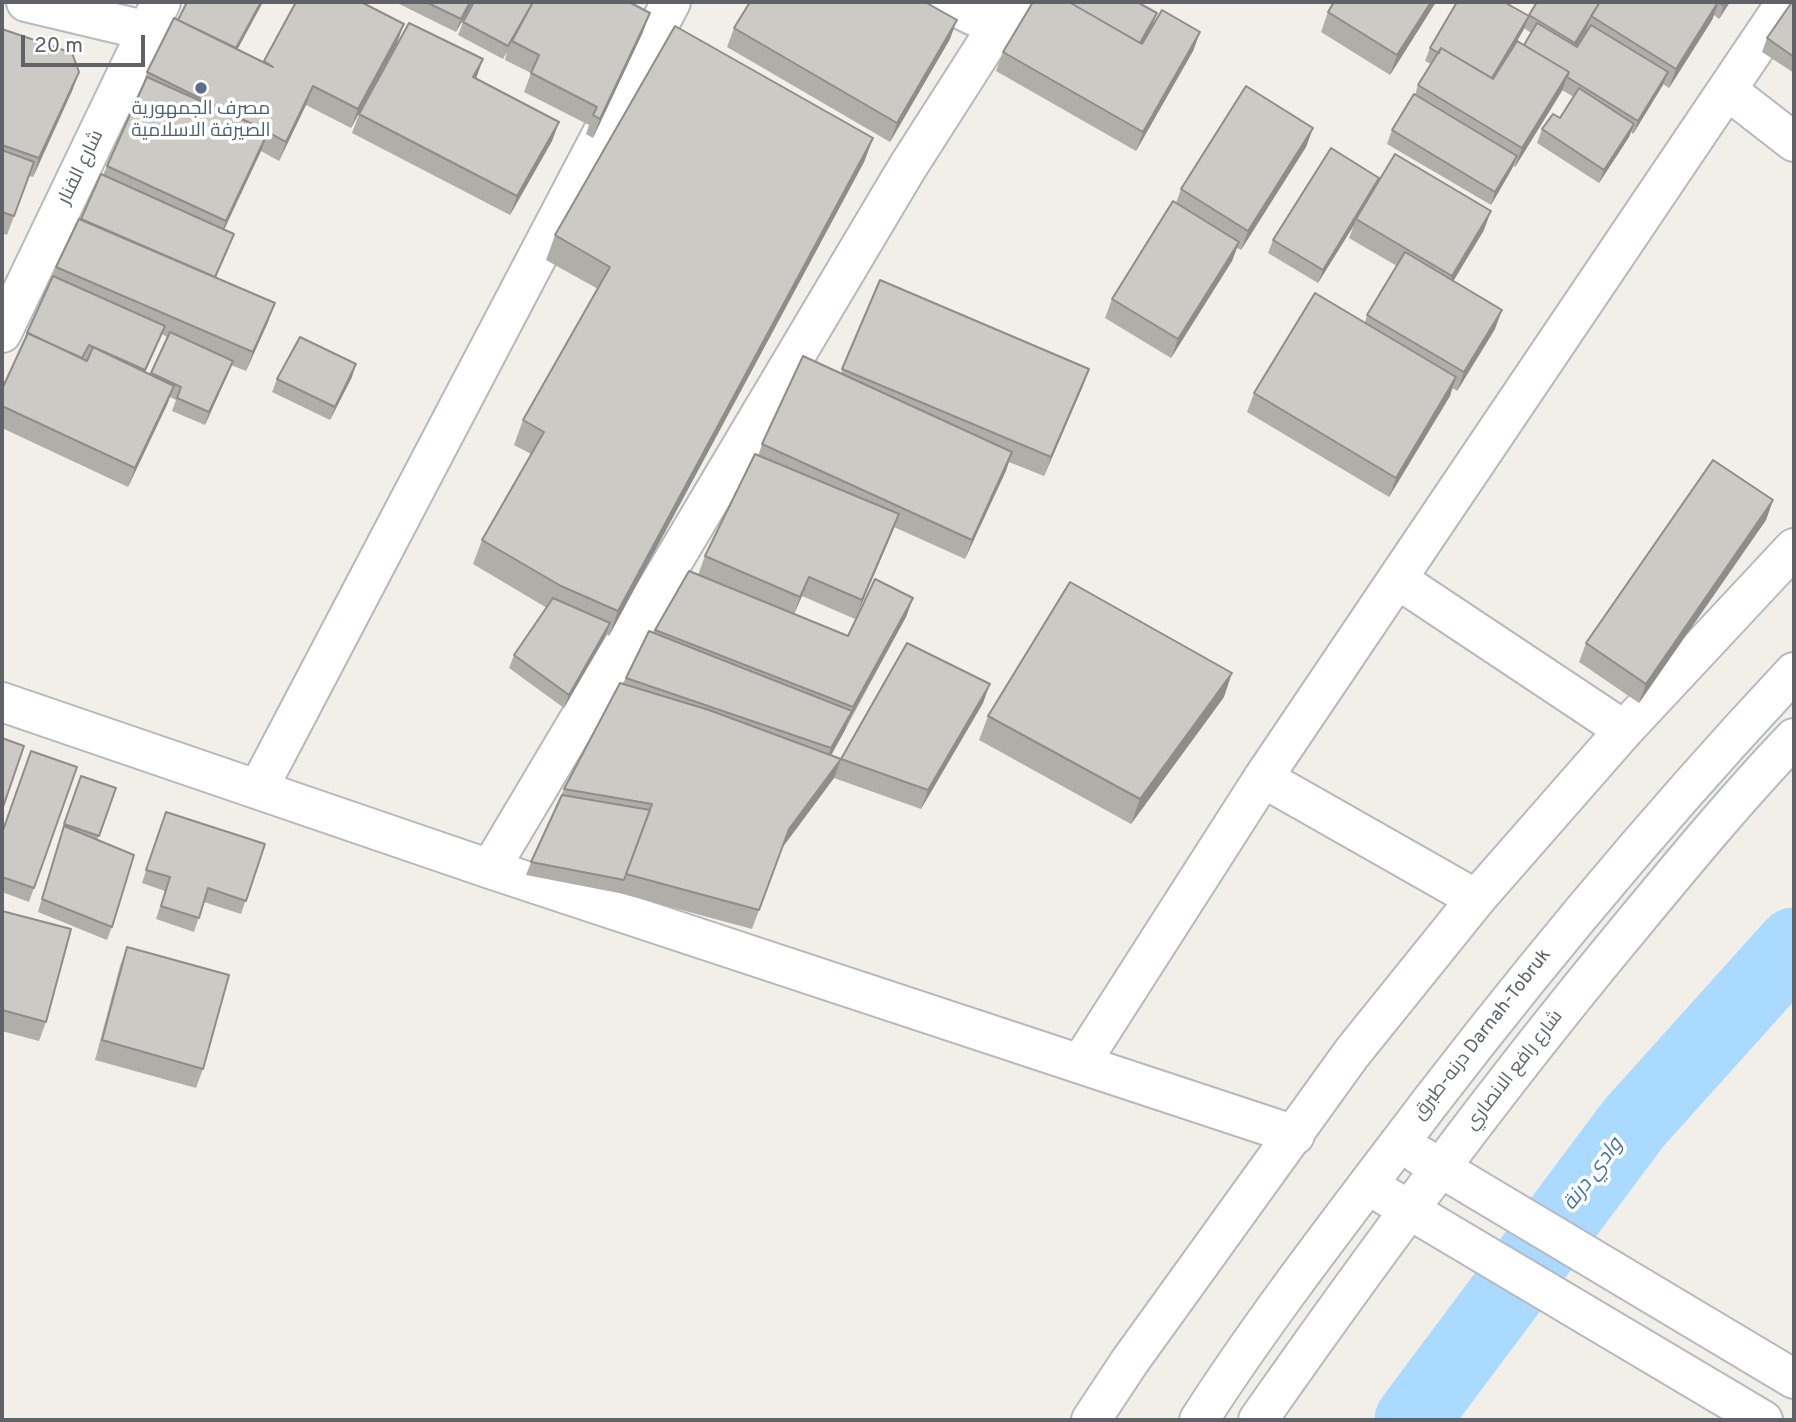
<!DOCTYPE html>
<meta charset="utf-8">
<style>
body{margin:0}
#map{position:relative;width:1796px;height:1422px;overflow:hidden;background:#f1efe8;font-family:Overpass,sans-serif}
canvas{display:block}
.frame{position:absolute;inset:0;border:4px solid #5f6368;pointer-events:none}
.scale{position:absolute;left:21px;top:35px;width:124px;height:32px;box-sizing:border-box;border:4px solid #5f6368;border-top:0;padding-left:9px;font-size:21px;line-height:24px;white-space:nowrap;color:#5f6368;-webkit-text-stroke:5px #fff;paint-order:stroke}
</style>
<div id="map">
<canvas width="1796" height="1422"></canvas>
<div class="frame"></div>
<div class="scale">20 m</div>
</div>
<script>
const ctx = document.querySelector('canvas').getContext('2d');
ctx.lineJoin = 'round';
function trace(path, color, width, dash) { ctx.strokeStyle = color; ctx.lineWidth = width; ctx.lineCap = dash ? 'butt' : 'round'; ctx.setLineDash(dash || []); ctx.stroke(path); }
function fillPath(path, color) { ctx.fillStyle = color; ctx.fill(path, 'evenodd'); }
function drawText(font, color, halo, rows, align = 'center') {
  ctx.font = font + ' Overpass,Cairo,sans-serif'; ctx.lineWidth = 7; ctx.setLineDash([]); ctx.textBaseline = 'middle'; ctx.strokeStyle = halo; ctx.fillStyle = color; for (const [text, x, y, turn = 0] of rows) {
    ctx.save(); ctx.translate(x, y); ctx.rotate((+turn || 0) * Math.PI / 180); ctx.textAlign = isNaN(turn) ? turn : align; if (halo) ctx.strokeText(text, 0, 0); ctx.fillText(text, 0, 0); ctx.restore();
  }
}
trace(new Path2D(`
 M 1412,1420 L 1634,1123 L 1794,945`), '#aadaff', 75);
const street = new Path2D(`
 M 945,2 L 997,27
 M 1727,90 L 1794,142
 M 1397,579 L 1624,730
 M 2,702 L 490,869 L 1295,1135
 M 1263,778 L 1476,899
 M 258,789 L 671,2
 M 490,869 L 907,168 L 1013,2
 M 1080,1064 L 1263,778 L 1786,2`);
const secondary = new Path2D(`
 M 26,2 L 148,31
 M 2,333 L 161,2
 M 1419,1155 L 1794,1379
 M 1386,1196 L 1763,1420
 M 1091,1420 L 1130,1361 L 1352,1053 L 1476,899 L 1624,730 L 1794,548
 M 1199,1420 C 1255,1333 1318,1250 1381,1167 C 1510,995 1647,829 1794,672
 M 1258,1420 C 1372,1257 1491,1096 1618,942 C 1675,873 1732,803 1794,738`);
trace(street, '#b5b8bc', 42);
trace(secondary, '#b6babf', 42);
trace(street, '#fff', 38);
trace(secondary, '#fff', 38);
fillPath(new Path2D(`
 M 187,2 L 263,2 L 237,49 L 264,62 L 296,2 L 397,43 L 351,128 L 306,105 L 279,161 L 261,151 L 224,230 L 229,247 L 216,277 L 268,322 L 246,371 L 231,365 L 205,425 L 172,411 L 176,400 L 170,397 L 128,487 L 2,428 L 2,389 L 56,267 L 103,175 L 141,91 L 147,72 L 178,20 ZM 162,334 L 167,337 L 150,374 L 145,372 Z
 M 395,2 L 473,2 L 456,32 Z
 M 1029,2 L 1137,2 L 1157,13 L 1152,26 L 1200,32 L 1193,51 L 1136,151 L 996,71 L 1003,52 L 1032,3 Z
 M 1436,2 L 1390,75 L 1321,32 L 1328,12 Z
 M 1537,2 L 1730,2 L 1719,19 L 1714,15 L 1712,20 L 1669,88 L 1663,84 L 1633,134 L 1631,132 L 1629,137 L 1599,183 L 1537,143 L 1542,129 L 1560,118 L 1574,97 L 1562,90 L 1515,167 L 1513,166 L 1491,205 L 1387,144 L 1392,130 L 1415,95 L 1418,85 L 1431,64 L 1425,61 L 1430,48 L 1528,16 ZM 1524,28 L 1531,33 L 1524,45 L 1517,41 Z
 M 1794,2 L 1794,73 L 1762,52 L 1767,38 Z
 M 463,22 L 643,32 L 593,138 L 586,134 L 589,125 L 524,92 L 531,73 L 505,60 L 507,52 L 503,59 L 458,35 Z
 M 734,28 L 950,39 L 890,142 L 727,47 Z
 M 2,29 L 79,72 L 72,91 L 33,177 L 29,176 L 7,235 L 2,233 Z
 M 483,59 L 476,78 L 559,122 L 552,141 L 510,215 L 352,133 L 359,114 Z
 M 1313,128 L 1306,147 L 1241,250 L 1237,248 L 1232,261 L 1171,358 L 1105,318 L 1112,299 L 1176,203 L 1181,189 Z
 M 873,138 L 864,162 L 609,636 L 606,634 L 564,708 L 509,668 L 514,655 L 547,608 L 473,564 L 482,540 L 531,454 L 514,445 L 523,420 L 598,289 L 546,260 L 555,235 Z
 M 1377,183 L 1484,230 L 1453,281 L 1495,329 L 1457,391 L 1452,388 L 1450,396 L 1389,497 L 1247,412 L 1254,393 L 1365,322 L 1367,315 L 1397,266 L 1349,238 L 1354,225 L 1318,283 L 1268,253 L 1273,240 Z
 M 880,280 L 1089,369 L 1082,388 L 1044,476 L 1009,462 L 965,559 L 894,527 L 855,619 L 802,596 L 794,614 L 848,636 L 913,598 L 906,617 L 831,756 L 841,759 L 983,703 L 921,809 L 834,778 L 782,848 L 752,929 L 619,893 L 620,891 L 619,893 L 526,875 L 531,862 L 564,789 L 624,684 L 626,678 L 655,630 L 698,575 L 705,556 L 758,456 L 762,444 L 841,373 Z
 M 352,377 L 330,420 L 272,392 L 277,379 Z
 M 1773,500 L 1766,520 L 1639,703 L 1579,662 L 1586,643 Z
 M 1224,697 L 1131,824 L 979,740 L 988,716 Z
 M 77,767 L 29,902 L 2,892 L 2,833 Z
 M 81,776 L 116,788 L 97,840 L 112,927 L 107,940 L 38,912 L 62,830 Z
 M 161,825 L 265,844 L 241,914 L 204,902 L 194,932 L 156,919 L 165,891 L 142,883 Z
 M 2,911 L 46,1022 L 39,1041 L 2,1031 Z
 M 127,947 L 203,1069 L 196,1088 L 95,1060 L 120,966 Z`), '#afaea9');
fillPath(new Path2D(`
 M 261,2 L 263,2 L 229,65 L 234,52 Z
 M 470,2 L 473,2 L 456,32 L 461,19 Z
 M 1431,2 L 1436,2 L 1390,75 L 1397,55 Z
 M 1719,2 L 1712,20 L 1669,88 L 1676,69 Z
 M 1727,2 L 1730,2 L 1719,19 L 1724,6 Z
 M 650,13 L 643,32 L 593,138 L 600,119 Z
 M 1157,13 L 1152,26 L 1133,60 L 1138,46 Z
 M 1529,16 L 1524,29 L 1485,96 L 1490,82 Z
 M 1590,19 L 1585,32 L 1570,56 L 1575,43 Z
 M 957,20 L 950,39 L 890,142 L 897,123 Z
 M 404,24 L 397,43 L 351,128 L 358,109 Z
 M 1200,32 L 1193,51 L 1136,151 L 1143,132 Z
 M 483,59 L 476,79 L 473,77 Z
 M 79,72 L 72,91 L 33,177 L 39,158 Z
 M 1569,72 L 1562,91 L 1515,167 L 1522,148 Z
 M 1668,72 L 1663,85 L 1633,134 L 1638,121 Z
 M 313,86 L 306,105 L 279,161 L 286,142 Z
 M 559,122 L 552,141 L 510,215 L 517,196 Z
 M 1634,124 L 1629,137 L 1599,183 L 1604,170 Z
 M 1313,128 L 1306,147 L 1241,250 L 1248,231 Z
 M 268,132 L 261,151 L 219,240 L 226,221 Z
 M 873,138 L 864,162 L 609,636 L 618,611 Z
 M 1517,156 L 1512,169 L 1491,205 L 1495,192 Z
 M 1379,178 L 1375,191 L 1356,219 L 1354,225 L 1318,283 L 1323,270 Z
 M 1491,211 L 1484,230 L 1445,295 L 1452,276 Z
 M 234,234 L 229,247 L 208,294 L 213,281 Z
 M 1239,242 L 1232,261 L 1171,358 L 1178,339 Z
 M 275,303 L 268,322 L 246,371 L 253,352 Z
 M 1502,310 L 1495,329 L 1457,391 L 1464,372 Z
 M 165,326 L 160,339 L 140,383 L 145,370 Z
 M 233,361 L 228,374 L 205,425 L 209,412 Z
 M 356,364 L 352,377 L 330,420 L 335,407 Z
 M 1089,369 L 1082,388 L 1044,476 L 1051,457 Z
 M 1456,377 L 1450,396 L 1389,497 L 1396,478 Z
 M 174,386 L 167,405 L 128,487 L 135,468 Z
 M 1012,452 L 1006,471 L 965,559 L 972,540 Z
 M 1773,500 L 1766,520 L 1639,703 L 1646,684 Z
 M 899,514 L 892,533 L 855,619 L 862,600 Z
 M 809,577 L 802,596 L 793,616 L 800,597 Z
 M 913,598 L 906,617 L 848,722 L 845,730 L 824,767 L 831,748 L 850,714 L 853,707 Z
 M 610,623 L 605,637 L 564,708 L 569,695 Z
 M 1232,673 L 1224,697 L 1131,824 L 1140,799 Z
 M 990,684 L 983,703 L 921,809 L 928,790 Z
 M 841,759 L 834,778 L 782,848 L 752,929 L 789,829 Z`), '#8f8d8a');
const building = new Path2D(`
 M 187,2 L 261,2 L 236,48 L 178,20 Z
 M 296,2 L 361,2 L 404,24 L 358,109 L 313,86 L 286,142 L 268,132 L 226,221 L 107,166 L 147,77 L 252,124 L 147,72 L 174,18 L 273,67 L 264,61 Z
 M 426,2 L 470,2 L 461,19 Z
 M 474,2 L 533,2 L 508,46 L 463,22 Z
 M 533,2 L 629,2 L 650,13 L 600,119 L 593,115 L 597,107 L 531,73 L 539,55 L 512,41 Z
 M 750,2 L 925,2 L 957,20 L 897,123 L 734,28 Z
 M 1033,2 L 1069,2 L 1142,44 L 1162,10 L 1200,32 L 1143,132 L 1003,52 Z
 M 1069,2 L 1137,2 L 1157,13 L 1140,43 Z
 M 1334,2 L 1431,2 L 1397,55 L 1328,12 Z
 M 1457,2 L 1504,2 L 1529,16 L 1492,78 L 1441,48 L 1439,53 L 1430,48 Z
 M 1537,2 L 1600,2 L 1575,43 L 1529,15 Z
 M 1600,2 L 1718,2 L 1676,69 L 1591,16 Z
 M 1718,2 L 1727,2 L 1724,6 Z
 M 1792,2 L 1794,2 L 1794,57 L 1767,38 Z
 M 409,23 L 483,59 L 473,77 L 559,122 L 517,196 L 359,114 Z
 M 1537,23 L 1577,47 L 1591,25 L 1668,72 L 1638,121 L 1567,77 L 1569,72 L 1524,45 Z
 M 675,26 L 873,138 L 618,611 L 561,586 L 482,540 L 544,432 L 523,420 L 610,267 L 555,235 Z
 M 2,29 L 72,53 L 79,72 L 39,158 L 2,145 Z
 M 1517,41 L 1569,72 L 1522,148 L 1418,85 L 1441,48 L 1493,79 Z
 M 1246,86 L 1313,128 L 1248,231 L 1181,189 Z
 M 1579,88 L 1634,124 L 1604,170 L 1542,129 L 1553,114 L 1560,118 Z
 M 1414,94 L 1517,156 L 1495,192 L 1392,130 Z
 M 1331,148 L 1379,178 L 1323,270 L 1273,240 Z
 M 2,150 L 34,162 L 14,216 L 2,212 Z
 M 1395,154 L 1491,211 L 1452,276 L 1356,219 Z
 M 101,174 L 234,234 L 215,277 L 81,219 Z
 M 1173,201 L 1239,242 L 1178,339 L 1112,299 Z
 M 79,219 L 275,303 L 253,352 L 56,267 Z
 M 1405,252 L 1502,310 L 1464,372 L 1367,315 Z
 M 53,276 L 165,326 L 145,370 L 89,345 L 82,358 L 27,333 Z
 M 880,280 L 1089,369 L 1051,457 L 842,369 Z
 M 1315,293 L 1456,377 L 1396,478 L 1254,393 Z
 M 170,332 L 233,361 L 209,412 L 177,398 L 181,387 L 151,373 Z
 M 28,333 L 87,361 L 93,347 L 174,386 L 135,468 L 2,406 L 2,389 Z
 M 300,337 L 356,364 L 335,407 L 277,379 Z
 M 803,356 L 1012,452 L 972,540 L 762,444 Z
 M 755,454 L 899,514 L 862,600 L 809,577 L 800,597 L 705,556 Z
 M 1713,460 L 1773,500 L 1646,684 L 1586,643 Z
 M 689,571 L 848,636 L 875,579 L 913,598 L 853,707 L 655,630 Z
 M 1070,582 L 1232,673 L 1140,799 L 988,716 Z
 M 553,598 L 610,623 L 569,695 L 514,655 Z
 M 649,631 L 852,711 L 831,748 L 626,678 Z
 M 907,643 L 990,684 L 928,790 L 841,759 L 789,829 L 759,910 L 626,874 L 652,804 L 564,789 L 620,683 L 709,710 L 841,759 Z
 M 2,738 L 24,746 L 2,810 Z
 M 31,751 L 77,767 L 34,888 L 2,877 L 2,833 Z
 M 81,776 L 116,788 L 99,836 L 64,824 Z
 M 562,795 L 650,810 L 624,880 L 531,862 Z
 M 166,812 L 265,844 L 246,901 L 208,888 L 199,918 L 161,906 L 170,877 L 146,870 Z
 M 64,826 L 134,855 L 112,927 L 42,899 Z
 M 2,911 L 71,929 L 46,1022 L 2,1010 Z
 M 127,947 L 229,975 L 203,1069 L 102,1040 Z`);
fillPath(building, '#cccac5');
trace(building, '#8f8d8a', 2);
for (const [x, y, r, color] of [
 [201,88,7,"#5c6f8a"]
]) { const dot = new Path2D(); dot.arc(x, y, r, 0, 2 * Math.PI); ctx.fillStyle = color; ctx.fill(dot); trace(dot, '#fff', 2.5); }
drawText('19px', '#4e5e75', '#fff', [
 ["مصرف الجمهورية",201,110],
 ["الصيرفة الاسلامية",201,132]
]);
drawText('19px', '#5f6368', '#fff', [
 ["شارع الفنار",82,168,-64],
 ["درنه-طبرق Darnah-Tobruk",1483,1035,-52],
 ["شارع رافع الانصاري",1515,1071,-52]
]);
drawText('italic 21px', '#4174aa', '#fff', [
 ["وادي درنة",1594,1175,-53]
]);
</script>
